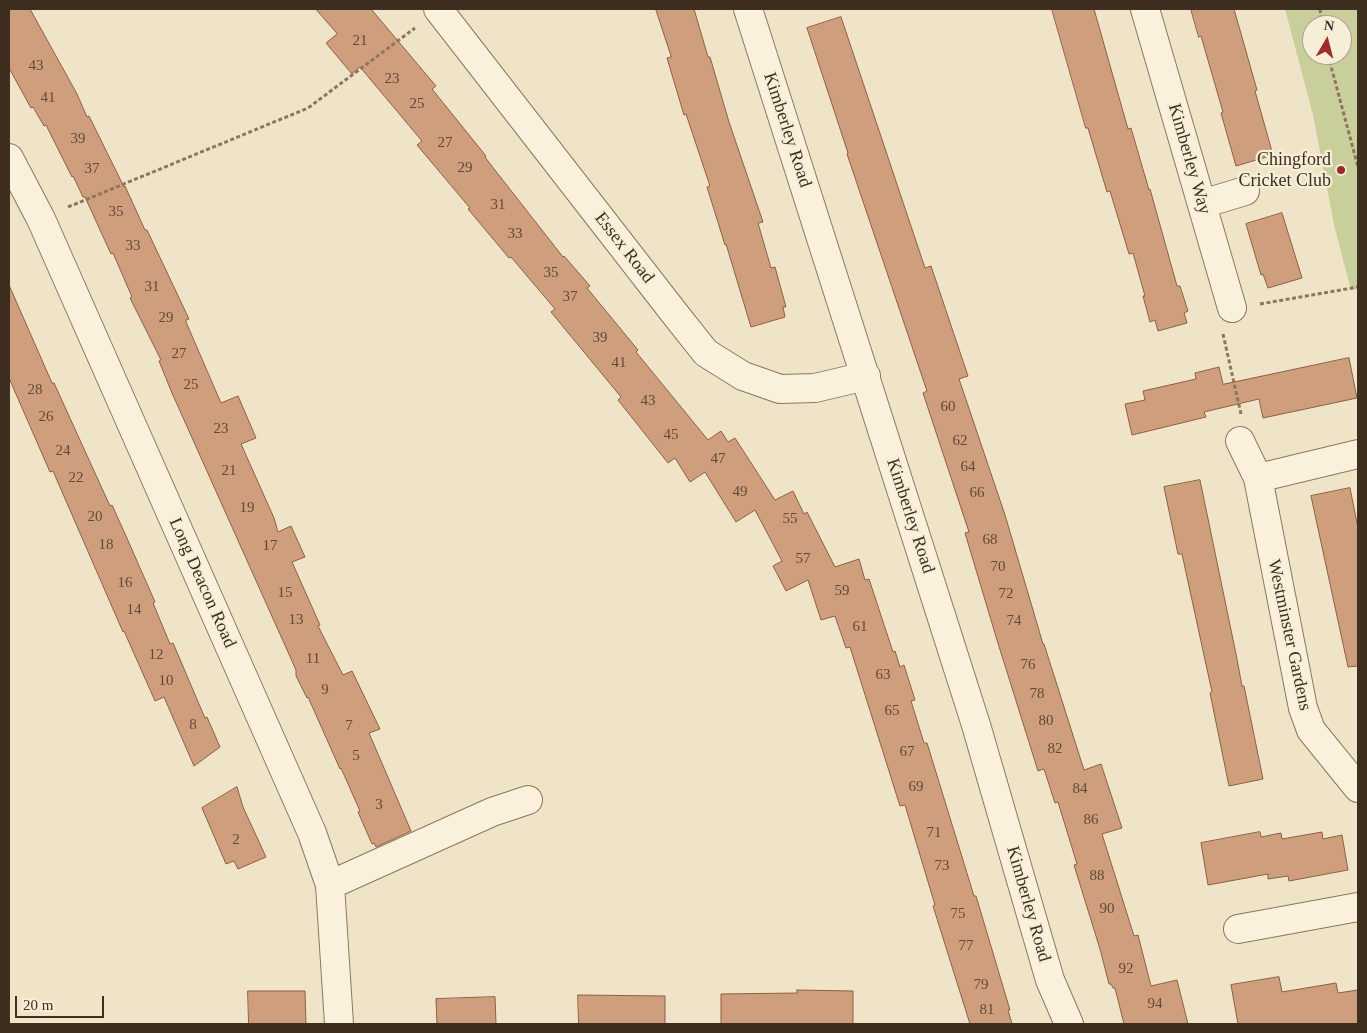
<!DOCTYPE html>
<style>
body{margin:0}
#map{position:relative;width:1367px;height:1033px;overflow:hidden;background:#f0e4c8;font-family:"Times New Roman",serif}
canvas{display:block}
.frame{position:absolute;inset:0;border:10px solid #3d2e20;pointer-events:none}
.north{position:absolute;left:1302px;top:15px;width:50px;height:50px;box-sizing:border-box;background:#f7eed8;border:1px solid #ada18e;border-radius:50%;rotate:8deg;font-size:14px;font-weight:700;line-height:20px;text-align:center;color:#3d2e20}
.north::after{content:'';display:block;margin:auto;width:18px;height:22px;background:#9e2a2b;clip-path:polygon(50% 0,100% 100%,50% 72%,0 100%)}
.scale{position:absolute;left:15px;top:996px;width:89px;height:22px;box-sizing:border-box;border:2px solid #3d2e20;border-top:0;padding-left:6px;font-size:15px;line-height:18px;white-space:nowrap;color:#3d2e20;-webkit-text-stroke:4px #f7eed8;paint-order:stroke}
</style>
<div id="map">
<canvas width="1367" height="1033"></canvas>
<div class="frame"></div>
<div class="north">N</div>
<div class="scale">20 m</div>
</div>
<script>
const ctx = document.querySelector('canvas').getContext('2d');
ctx.lineJoin = 'round';
function fillPath(path, color) { ctx.fillStyle = color; ctx.fill(path, 'evenodd'); }
function trace(path, color, width, dash) { ctx.strokeStyle = color; ctx.lineWidth = width; ctx.lineCap = dash ? 'butt' : 'round'; ctx.setLineDash(dash || []); ctx.stroke(path); }
function drawText(font, color, halo, rows, align = 'center') {
  ctx.font = font + ' "Times New Roman",serif'; ctx.lineWidth = 4.5; ctx.setLineDash([]); ctx.textBaseline = 'middle'; ctx.strokeStyle = halo; ctx.fillStyle = color; for (const [text, x, y, turn = 0] of rows) {
    ctx.save(); ctx.translate(x, y); ctx.rotate((+turn || 0) * Math.PI / 180); ctx.textAlign = isNaN(turn) ? turn : align; if (halo) ctx.strokeText(text, 0, 0); ctx.fillText(text, 0, 0); ctx.restore();
  }
}
fillPath(new Path2D(`
 M 1285,9 L 1358,9 L 1358,289 L 1351,290 L 1334,225 L 1313,115 ZM 1312,25 L 1342,25 L 1342,55 L 1312,55 Z`), '#c9cf9b');
const building = new Path2D(`
 M 9,9 L 30,9 L 77,94 L 87,117 L 89,116 L 124,187 L 125,186 L 145,230 L 147,230 L 189,319 L 186,320 L 186,322 L 221,403 L 238,396 L 256,438 L 241,444 L 274,518 L 278,532 L 291,526 L 305,557 L 292,562 L 320,625 L 318,626 L 343,675 L 352,671 L 380,729 L 369,733 L 411,831 L 376,847 L 374,843 L 372,844 L 358,812 L 360,811 L 341,768 L 340,769 L 308,697 L 307,698 L 296,676 L 296,670 L 172,393 L 159,361 L 161,360 L 130,298 L 132,297 L 113,253 L 111,254 L 85,197 L 83,197 L 73,176 L 72,177 L 46,125 L 44,126 L 33,107 L 31,108 L 9,68 Z
 M 316,9 L 371,9 L 436,86 L 432,89 L 486,156 L 485,157 L 491,165 L 563,257 L 564,256 L 590,286 L 587,288 L 638,350 L 636,352 L 708,440 L 721,431 L 728,442 L 735,438 L 775,500 L 793,491 L 804,514 L 807,512 L 835,567 L 859,559 L 865,580 L 869,579 L 893,652 L 895,651 L 900,667 L 904,665 L 915,700 L 911,701 L 924,743 L 927,743 L 974,896 L 976,896 L 1010,1010 L 1008,1010 L 1012,1024 L 970,1024 L 933,906 L 935,905 L 905,805 L 900,806 L 850,647 L 846,648 L 835,616 L 821,620 L 808,580 L 786,591 L 773,566 L 782,561 L 755,510 L 736,522 L 705,472 L 690,482 L 675,458 L 668,463 L 618,400 L 621,397 L 551,312 L 555,309 L 511,257 L 509,258 L 468,209 L 470,208 L 417,145 L 422,141 L 360,67 L 352,74 L 326,43 L 337,34 Z
 M 656,9 L 694,9 L 708,57 L 710,57 L 729,122 L 763,222 L 758,223 L 771,268 L 775,267 L 786,307 L 783,307 L 785,317 L 751,327 L 726,244 L 725,245 L 707,187 L 710,186 L 686,114 L 684,115 L 667,58 L 671,57 Z
 M 1052,9 L 1094,9 L 1128,129 L 1131,128 L 1149,190 L 1150,189 L 1177,286 L 1180,286 L 1188,311 L 1184,313 L 1187,323 L 1158,331 L 1155,320 L 1150,322 L 1143,296 L 1145,296 L 1133,253 L 1129,254 L 1110,191 L 1107,192 L 1088,128 L 1086,128 Z
 M 1191,9 L 1234,9 L 1257,90 L 1255,91 L 1273,155 L 1236,166 L 1221,113 L 1223,112 L 1201,36 L 1199,37 Z
 M 841,17 L 925,268 L 931,266 L 968,376 L 959,379 L 1005,515 L 1043,644 L 1044,644 L 1084,770 L 1101,764 L 1122,828 L 1102,834 L 1134,936 L 1138,935 L 1151,986 L 1177,980 L 1188,1024 L 1124,1024 L 1115,988 L 1113,988 L 1111,984 L 1109,984 L 1100,949 L 1074,865 L 1077,864 L 1058,802 L 1055,803 L 1044,769 L 1038,771 L 997,640 L 965,533 L 969,532 L 923,393 L 927,391 L 847,154 L 848,153 L 807,28 Z
 M 1282,213 L 1302,278 L 1268,288 L 1263,274 L 1261,275 L 1246,224 Z
 M 9,285 L 52,383 L 54,383 L 110,506 L 112,505 L 126,536 L 155,602 L 153,603 L 170,644 L 173,643 L 205,718 L 207,717 L 220,747 L 194,766 L 164,697 L 155,701 L 124,631 L 123,632 L 53,471 L 50,472 L 9,378 Z
 M 1349,358 L 1357,398 L 1263,418 L 1259,399 L 1204,412 L 1206,417 L 1132,435 L 1125,404 L 1145,400 L 1143,391 L 1196,379 L 1195,373 L 1219,367 L 1223,384 Z
 M 1200,480 L 1236,654 L 1242,686 L 1244,686 L 1263,779 L 1229,786 L 1210,693 L 1212,692 L 1182,554 L 1178,554 L 1164,487 Z
 M 1350,488 L 1358,528 L 1358,666 L 1348,667 L 1311,496 Z
 M 237,787 L 243,807 L 266,857 L 238,869 L 234,861 L 226,864 L 202,808 Z
 M 1260,832 L 1261,837 L 1281,833 L 1282,839 L 1322,832 L 1323,839 L 1342,835 L 1348,870 L 1289,881 L 1288,876 L 1268,879 L 1268,874 L 1208,885 L 1201,843 Z
 M 1279,977 L 1282,992 L 1336,983 L 1338,993 L 1358,990 L 1358,1024 L 1238,1024 L 1231,985 Z
 M 797,990 L 853,991 L 853,1024 L 721,1024 L 721,994 L 797,993 Z
 M 248,991 L 305,991 L 306,1024 L 249,1024 Z
 M 578,995 L 665,996 L 665,1024 L 579,1024 Z
 M 495,997 L 496,1024 L 437,1024 L 436,999 Z`);
fillPath(building, '#cf9f7d');
trace(building, '#8d5f41', 1);
const minor = new Path2D(`
 M 438,9 L 675,314 L 706,353 L 743,376 L 780,389 L 815,388 L 866,376
 M 748,9 L 976,725 L 1050,980 L 1069,1024
 M 1145,9 L 1232,308
 M 9,158 L 41,219 L 312,833 L 330,885 L 339,1024
 M 1202,204 L 1245,191
 M 1240,441 L 1258,478 L 1303,708 L 1311,730 L 1358,788
 M 1258,478 L 1358,454
 M 330,885 L 492,812 L 528,800
 M 1238,929 L 1358,907`);
trace(minor, '#8d765c', 30);
trace(new Path2D(`
 M 1320,9 L 1322,25
 M 1328,55 L 1358,167
 M 68,207 L 308,108 L 415,28
 M 1260,304 L 1358,287
 M 1223,334 L 1241,414`), '#8d765c', 3, [4, 2.5]);
trace(minor, '#faf1dc', 28);
for (const [x, y, r, color] of [
 [1341,170,5,"#9e2a2b"]
]) { const dot = new Path2D(); dot.arc(x, y, r, 0, 2 * Math.PI); ctx.fillStyle = color; ctx.fill(dot); trace(dot, '#f7eed8', 2); }
drawText('15px', '#624a37', null, [
 ["21",360,41],
 ["43",36,66],
 ["23",392,79],
 ["41",48,98],
 ["25",417,104],
 ["39",78,139],
 ["27",445,143],
 ["29",465,168],
 ["37",92,169],
 ["31",498,205],
 ["35",116,212],
 ["33",515,234],
 ["33",133,246],
 ["35",551,273],
 ["31",152,287],
 ["37",570,297],
 ["29",166,318],
 ["39",600,338],
 ["27",179,354],
 ["41",619,363],
 ["25",191,385],
 ["28",35,390],
 ["43",648,401],
 ["60",948,407],
 ["26",46,417],
 ["23",221,429],
 ["45",671,435],
 ["62",960,441],
 ["24",63,451],
 ["47",718,459],
 ["64",968,467],
 ["21",229,471],
 ["22",76,478],
 ["49",740,492],
 ["66",977,493],
 ["19",247,508],
 ["20",95,517],
 ["55",790,519],
 ["68",990,540],
 ["18",106,545],
 ["17",270,546],
 ["57",803,559],
 ["70",998,567],
 ["16",125,583],
 ["59",842,591],
 ["15",285,593],
 ["72",1006,594],
 ["14",134,610],
 ["13",296,620],
 ["74",1014,621],
 ["61",860,627],
 ["12",156,655],
 ["11",313,659],
 ["76",1028,665],
 ["63",883,675],
 ["10",166,681],
 ["9",325,690],
 ["78",1037,694],
 ["65",892,711],
 ["80",1046,721],
 ["8",193,725],
 ["7",349,726],
 ["82",1055,749],
 ["67",907,752],
 ["5",356,756],
 ["69",916,787],
 ["84",1080,789],
 ["3",379,805],
 ["86",1091,820],
 ["71",934,833],
 ["2",236,840],
 ["73",942,866],
 ["88",1097,876],
 ["90",1107,909],
 ["75",958,914],
 ["77",966,946],
 ["92",1126,969],
 ["79",981,985],
 ["94",1155,1004],
 ["81",987,1010]
]);
drawText('18px', '#3d2e20', '#f7eed8', [
 ["Kimberley Road",787,130,72],
 ["Kimberley Way",1189,159,74],
 ["Essex Road",624,248,52],
 ["Kimberley Road",910,516,72],
 ["Long Deacon Road",202,583,66],
 ["Westminster Gardens",1289,635,78],
 ["Kimberley Road",1028,904,74]
]);
drawText('18px', '#3d2e20', '#f7eed8', [
 ["Chingford",1331,160],
 ["Cricket Club",1331,181]
], 'right');
</script>
